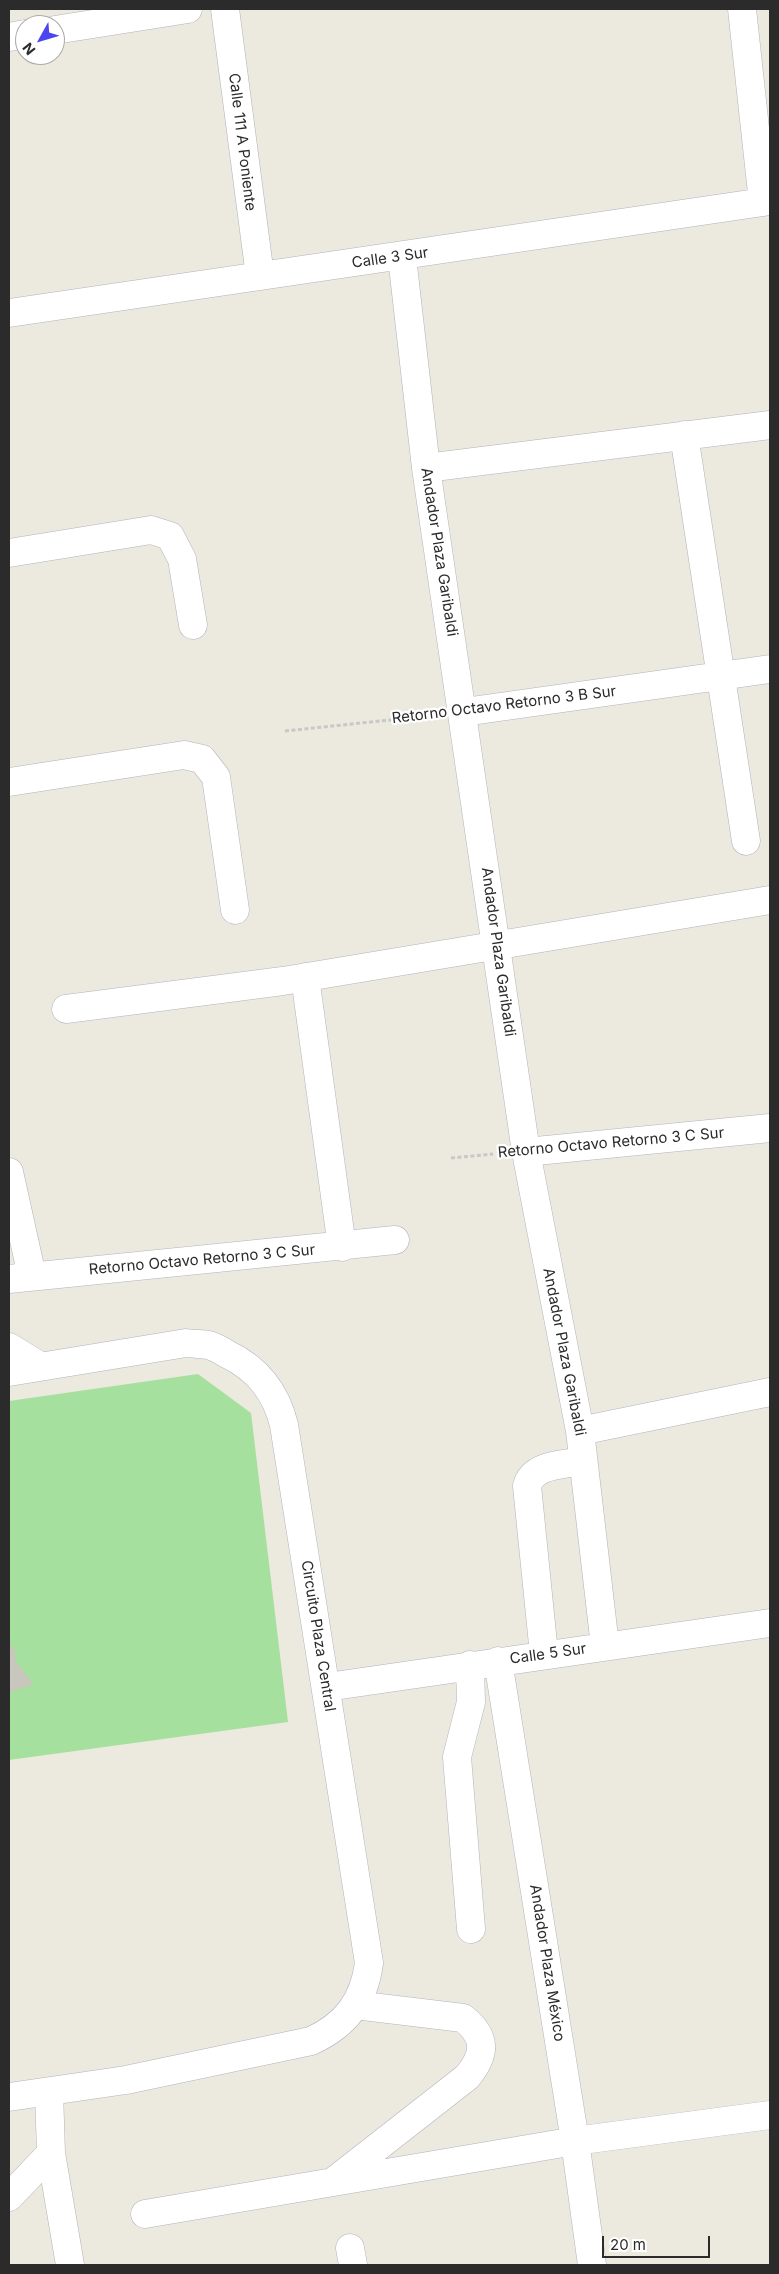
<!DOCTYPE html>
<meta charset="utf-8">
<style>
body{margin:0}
#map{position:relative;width:779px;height:2274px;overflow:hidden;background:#ece9de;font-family:Inter,sans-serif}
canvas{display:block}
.frame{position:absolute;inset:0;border:10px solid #2b2b2b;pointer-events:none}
.north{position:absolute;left:15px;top:15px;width:50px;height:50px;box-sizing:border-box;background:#fff;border:1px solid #aaa;border-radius:50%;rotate:231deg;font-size:14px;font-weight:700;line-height:20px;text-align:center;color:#2b2b2b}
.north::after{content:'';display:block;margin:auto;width:18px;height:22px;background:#4c46f1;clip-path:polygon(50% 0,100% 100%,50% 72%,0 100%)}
.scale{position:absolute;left:602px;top:2236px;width:108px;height:22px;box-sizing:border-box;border:2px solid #2b2b2b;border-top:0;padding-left:6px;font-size:15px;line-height:18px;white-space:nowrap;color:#2b2b2b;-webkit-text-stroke:4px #fff;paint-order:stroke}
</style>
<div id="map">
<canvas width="779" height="2274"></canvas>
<div class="frame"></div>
<div class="north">N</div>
<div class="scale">20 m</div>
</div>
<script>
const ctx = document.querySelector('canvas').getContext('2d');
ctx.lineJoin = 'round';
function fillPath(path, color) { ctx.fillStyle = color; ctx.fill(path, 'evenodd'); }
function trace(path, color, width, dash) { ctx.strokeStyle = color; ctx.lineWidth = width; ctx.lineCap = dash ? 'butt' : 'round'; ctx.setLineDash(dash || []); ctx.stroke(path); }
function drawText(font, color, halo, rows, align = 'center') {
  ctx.font = font + ' Inter,sans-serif'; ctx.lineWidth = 4.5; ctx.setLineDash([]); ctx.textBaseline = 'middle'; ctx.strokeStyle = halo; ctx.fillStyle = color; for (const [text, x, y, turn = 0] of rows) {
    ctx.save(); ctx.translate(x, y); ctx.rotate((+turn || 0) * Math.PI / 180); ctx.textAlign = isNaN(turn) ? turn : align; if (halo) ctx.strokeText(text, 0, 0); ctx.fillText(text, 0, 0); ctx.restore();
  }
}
fillPath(new Path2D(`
 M 198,1374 L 251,1413 L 288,1722 L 9,1760 L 9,1401 Z`), '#a6e09e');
const building = new Path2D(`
 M 9,1643 L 15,1652 L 15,1661 L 33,1684 L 9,1692 Z`);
fillPath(building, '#c8c7bd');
trace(building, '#c8c6b8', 1);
const minor = new Path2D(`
 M 225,9 L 260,276
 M 742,9 L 763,202
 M 55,30 L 188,9
 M 9,37 L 25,34
 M 402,257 L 426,468 L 526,1152 L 580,1431 L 605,1646
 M 9,313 L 770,201
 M 684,435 L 746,841
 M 426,468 L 770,425
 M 9,553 L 151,530 L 170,536 L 182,559 L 193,625
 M 464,712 L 770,669
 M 9,782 L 184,755 L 202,759 L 216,777 L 235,910
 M 305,977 L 342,1247
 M 66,1009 L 283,981 L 770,900
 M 526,1152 L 770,1128
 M 9,1172 L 32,1276
 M 9,1279 L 395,1240
 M 9,1347 L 40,1366
 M 9,1372 L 186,1343 C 193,1344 202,1344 209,1345 C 215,1347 222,1351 227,1354 C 258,1369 276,1392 284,1425 L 369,1963 C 364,2001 346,2025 311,2041 L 126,2080 L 9,2097
 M 580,1431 L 770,1392
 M 544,1654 L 527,1486 C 533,1464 563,1465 583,1461
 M 498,1661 L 575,2141 L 592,2265
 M 470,1665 L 471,1702 L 457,1757 L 471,1929
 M 327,1687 L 770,1623
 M 49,2092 L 51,2153 L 70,2265
 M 334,2181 L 467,2077 C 486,2054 487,2037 463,2018 L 355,2005
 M 9,2197 L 51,2153
 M 145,2214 L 575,2141 L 770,2115
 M 350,2248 L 353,2265`);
trace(minor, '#b2b2be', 29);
trace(new Path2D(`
 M 285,731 L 428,716
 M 451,1158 L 493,1154`), '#c8c8c8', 3, [4, 2.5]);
trace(minor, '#fff', 28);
drawText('15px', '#2b2b2b', '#fff', [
 ["Calle 111 A Poniente",242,142,83],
 ["Calle 3 Sur",390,258,-8],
 ["Andador Plaza Garibaldi",439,552,81],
 ["Retorno Octavo Retorno 3 B Sur",504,705,-7],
 ["Andador Plaza Garibaldi",498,952,82],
 ["Retorno Octavo Retorno 3 C Sur",611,1143,-5],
 ["Retorno Octavo Retorno 3 C Sur",202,1260,-5],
 ["Andador Plaza Garibaldi",564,1352,79],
 ["Circuito Plaza Central",318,1636,81],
 ["Calle 5 Sur",548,1654,-8],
 ["Andador Plaza México",547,1963,81]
]);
</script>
